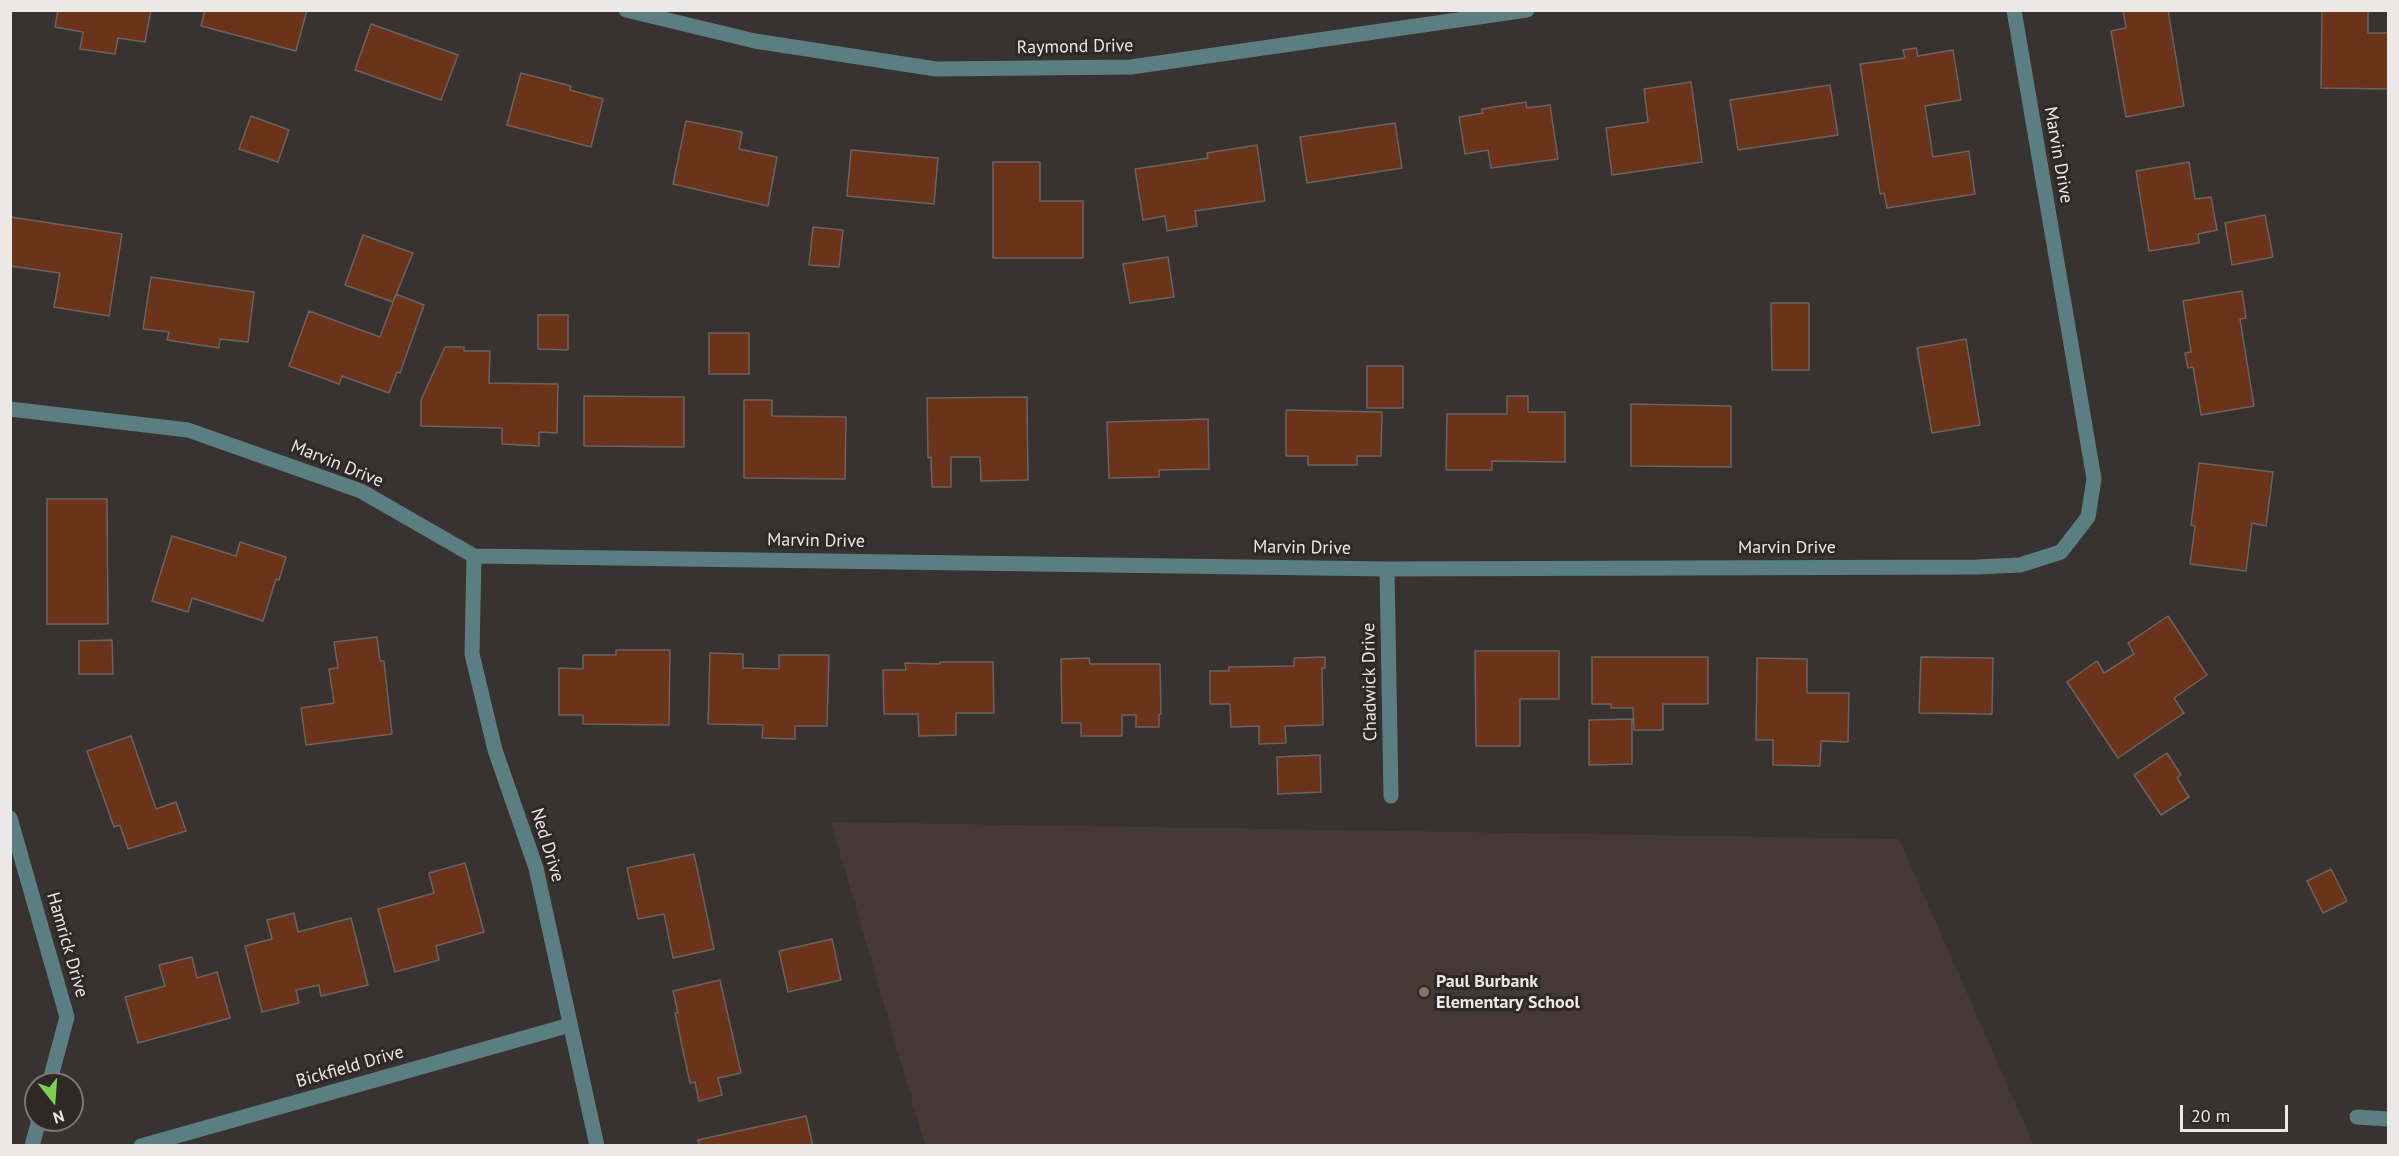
<!DOCTYPE html>
<style>
body{margin:0}
#map{position:relative;width:2399px;height:1156px;overflow:hidden;background:#383230;font-family:"PT Sans",sans-serif}
canvas{display:block}
.frame{position:absolute;inset:0;border:12px solid #ece8e7;pointer-events:none}
.north{position:absolute;left:24px;top:1072px;width:60px;height:60px;box-sizing:border-box;background:#2e2826;border:2px solid #7a7573;border-radius:50%;rotate:163deg;font-size:16px;font-weight:700;line-height:24px;text-align:center;color:#ece8e7}
.north::after{content:'';display:block;margin:auto;width:21px;height:27px;background:#7cd155;clip-path:polygon(50% 0,100% 100%,50% 72%,0 100%)}
.scale{position:absolute;left:2180px;top:1105px;width:108px;height:27px;box-sizing:border-box;border:3px solid #ece8e7;border-top:0;padding-left:8px;font-size:18px;line-height:21px;white-space:nowrap;color:#ece8e7;-webkit-text-stroke:4px #2e2826;paint-order:stroke}
</style>
<div id="map">
<canvas width="2399" height="1156"></canvas>
<div class="frame"></div>
<div class="north">N</div>
<div class="scale">20 m</div>
</div>
<script>
const ctx = document.querySelector('canvas').getContext('2d');
ctx.lineJoin = 'round';
function fillPath(path, color) { ctx.fillStyle = color; ctx.fill(path, 'evenodd'); }
function trace(path, color, width, dash) { ctx.strokeStyle = color; ctx.lineWidth = width; ctx.lineCap = dash ? 'butt' : 'round'; ctx.setLineDash(dash || []); ctx.stroke(path); }
function drawText(font, color, halo, rows, align = 'center') {
  ctx.font = font + ' "PT Sans",sans-serif'; ctx.lineWidth = 6; ctx.setLineDash([]); ctx.textBaseline = 'middle'; ctx.strokeStyle = halo; ctx.fillStyle = color; for (const [text, x, y, turn = 0] of rows) {
    ctx.save(); ctx.translate(x, y); ctx.rotate((+turn || 0) * Math.PI / 180); ctx.textAlign = isNaN(turn) ? turn : align; if (halo) ctx.strokeText(text, 0, 0); ctx.fillText(text, 0, 0); ctx.restore();
  }
}
fillPath(new Path2D(`
 M 831,822 L 1899,839 L 2034,1145 L 925,1145 Z`), '#463935');
const building = new Path2D(`
 M 58,10 L 151,10 L 145,42 L 118,38 L 115,54 L 80,49 L 83,32 L 55,27 Z
 M 205,10 L 307,10 L 296,51 L 201,26 Z
 M 2123,10 L 2168,10 L 2184,106 L 2126,117 L 2111,31 L 2126,28 Z
 M 2322,10 L 2368,10 L 2368,33 L 2388,33 L 2388,89 L 2321,88 Z
 M 371,24 L 458,55 L 441,100 L 355,70 Z
 M 1916,48 L 1918,56 L 1953,50 L 1961,100 L 1925,106 L 1933,157 L 1969,151 L 1975,194 L 1887,208 L 1884,193 L 1880,194 L 1860,64 L 1905,58 L 1903,50 Z
 M 521,73 L 571,86 L 570,90 L 603,99 L 591,147 L 507,125 Z
 M 1691,82 L 1702,162 L 1612,175 L 1606,128 L 1648,122 L 1644,89 Z
 M 1830,85 L 1838,135 L 1738,150 L 1730,100 Z
 M 1526,102 L 1527,108 L 1550,105 L 1558,159 L 1491,168 L 1488,150 L 1465,154 L 1459,117 L 1483,113 L 1482,109 Z
 M 251,116 L 289,130 L 278,162 L 239,149 Z
 M 686,121 L 742,132 L 739,149 L 777,157 L 768,206 L 673,184 Z
 M 1395,123 L 1402,168 L 1307,183 L 1300,137 Z
 M 1257,145 L 1265,201 L 1195,211 L 1197,226 L 1167,231 L 1165,216 L 1143,220 L 1135,169 L 1208,158 L 1207,153 Z
 M 851,150 L 938,158 L 934,204 L 847,196 Z
 M 993,162 L 1040,162 L 1040,201 L 1083,201 L 1083,258 L 993,258 Z
 M 2189,162 L 2195,199 L 2211,197 L 2217,230 L 2198,234 L 2199,243 L 2149,251 L 2136,171 Z
 M 2265,215 L 2273,257 L 2232,265 L 2225,223 Z
 M 11,217 L 122,234 L 109,316 L 54,307 L 60,273 L 10,266 Z
 M 813,227 L 843,230 L 839,267 L 809,265 Z
 M 363,235 L 413,253 L 393,302 L 345,285 Z
 M 1168,257 L 1174,297 L 1130,303 L 1123,264 Z
 M 151,277 L 254,292 L 248,342 L 220,339 L 219,348 L 167,340 L 169,332 L 143,329 Z
 M 2242,291 L 2246,318 L 2240,319 L 2254,406 L 2201,415 L 2193,367 L 2188,368 L 2185,353 L 2191,352 L 2183,301 Z
 M 396,294 L 424,305 L 400,373 L 397,372 L 389,393 L 342,376 L 339,384 L 289,366 L 309,311 L 380,337 Z
 M 1771,303 L 1809,303 L 1809,370 L 1772,370 Z
 M 538,315 L 568,315 L 568,350 L 538,349 Z
 M 709,333 L 749,333 L 749,374 L 709,374 Z
 M 1966,339 L 1980,425 L 1932,433 L 1917,348 Z
 M 445,347 L 464,347 L 464,351 L 490,351 L 489,383 L 558,384 L 557,433 L 539,432 L 539,446 L 502,444 L 502,428 L 421,426 L 421,400 Z
 M 1367,366 L 1403,366 L 1403,408 L 1367,408 Z
 M 584,396 L 684,397 L 684,447 L 584,446 Z
 M 1507,396 L 1528,396 L 1528,412 L 1565,412 L 1565,462 L 1492,461 L 1492,470 L 1446,470 L 1447,414 L 1507,414 Z
 M 1027,397 L 1028,480 L 981,481 L 980,457 L 951,457 L 951,487 L 932,487 L 931,457 L 928,458 L 927,398 Z
 M 744,400 L 772,400 L 772,416 L 846,417 L 845,479 L 744,478 Z
 M 1631,404 L 1731,406 L 1731,467 L 1631,466 Z
 M 1286,410 L 1382,412 L 1381,456 L 1357,456 L 1357,465 L 1308,465 L 1308,456 L 1286,456 Z
 M 1208,419 L 1209,469 L 1159,470 L 1159,477 L 1109,478 L 1107,422 Z
 M 2199,463 L 2273,472 L 2266,526 L 2252,523 L 2246,571 L 2190,564 L 2195,526 L 2191,525 Z
 M 47,499 L 107,499 L 108,624 L 47,624 Z
 M 172,536 L 236,556 L 240,542 L 286,557 L 279,580 L 276,579 L 263,621 L 192,598 L 188,612 L 152,601 Z
 M 2168,616 L 2207,675 L 2174,698 L 2184,713 L 2118,758 L 2067,682 L 2097,661 L 2104,673 L 2134,654 L 2128,643 Z
 M 377,637 L 380,661 L 384,661 L 392,734 L 306,745 L 301,708 L 334,703 L 329,669 L 338,668 L 334,642 Z
 M 112,640 L 113,674 L 79,674 L 79,641 Z
 M 616,650 L 670,650 L 669,725 L 583,724 L 583,715 L 559,715 L 559,668 L 583,669 L 583,655 L 616,655 Z
 M 1475,651 L 1559,651 L 1559,699 L 1520,699 L 1520,746 L 1476,746 Z
 M 710,653 L 743,654 L 743,668 L 779,669 L 779,655 L 829,655 L 827,726 L 795,726 L 795,739 L 762,738 L 763,725 L 708,724 Z
 M 1325,657 L 1325,668 L 1322,668 L 1323,725 L 1285,726 L 1286,743 L 1259,744 L 1259,726 L 1231,727 L 1230,704 L 1210,704 L 1210,671 L 1229,671 L 1229,667 L 1294,666 L 1294,658 Z
 M 1592,657 L 1708,657 L 1708,704 L 1663,704 L 1663,730 L 1634,730 L 1633,708 L 1611,708 L 1611,704 L 1592,704 Z
 M 1921,657 L 1993,658 L 1992,714 L 1919,713 Z
 M 1089,658 L 1090,664 L 1160,664 L 1161,714 L 1159,714 L 1159,727 L 1136,727 L 1136,715 L 1122,715 L 1122,736 L 1081,736 L 1081,723 L 1062,723 L 1061,659 Z
 M 1757,658 L 1807,659 L 1807,693 L 1849,693 L 1848,742 L 1821,741 L 1820,766 L 1773,765 L 1773,740 L 1756,740 Z
 M 940,662 L 993,662 L 994,713 L 956,713 L 956,735 L 919,736 L 918,714 L 884,714 L 883,670 L 906,670 L 905,663 L 940,664 Z
 M 1632,719 L 1632,764 L 1589,765 L 1589,720 Z
 M 131,736 L 156,809 L 176,802 L 186,831 L 128,849 L 120,825 L 114,827 L 87,751 Z
 M 2167,753 L 2181,775 L 2177,778 L 2189,797 L 2161,815 L 2134,775 Z
 M 1320,755 L 1321,792 L 1278,794 L 1277,757 Z
 M 694,854 L 714,949 L 673,958 L 664,914 L 638,919 L 627,868 Z
 M 465,863 L 484,932 L 436,946 L 439,960 L 395,972 L 378,909 L 434,893 L 429,873 Z
 M 2331,869 L 2347,901 L 2323,913 L 2307,881 Z
 M 294,913 L 298,932 L 351,918 L 368,985 L 321,996 L 319,985 L 296,990 L 299,1003 L 262,1012 L 245,946 L 272,939 L 267,920 Z
 M 832,939 L 841,980 L 788,992 L 779,951 Z
 M 192,957 L 197,978 L 217,972 L 230,1018 L 138,1043 L 125,997 L 165,986 L 159,965 Z
 M 720,980 L 741,1073 L 718,1078 L 722,1095 L 699,1101 L 695,1082 L 690,1083 L 675,1013 L 678,1013 L 673,991 Z
 M 806,1116 L 813,1146 L 700,1146 L 698,1140 Z`);
fillPath(building, '#6c331b');
trace(building, '#6a6361', 1.5);
trace(new Path2D(`
 M 626,10 L 755,41 L 936,69 L 1131,67 L 1527,10
 M 10,409 L 188,430 L 361,491 L 474,556 L 1387,569 L 1977,567 L 2020,565 L 2061,552 L 2088,517 L 2094,479 L 2014,10
 M 474,556 L 472,654 L 495,750 L 536,868 L 597,1146
 M 1387,569 L 1391,796
 M 10,818 L 67,1017 L 49,1084
 M 2357,1117 L 2388,1119
 M 32,1146 L 39,1120
 M 141,1146 L 570,1025`), '#5b7e83', 15);
for (const [x, y, r, color] of [
 [1424,992,6,"#8d6e63"]
]) { const dot = new Path2D(); dot.arc(x, y, r, 0, 2 * Math.PI); ctx.fillStyle = color; ctx.fill(dot); trace(dot, '#2e2826', 2); }
drawText('18px', '#ece8e7', '#2e2826', [
 ["Raymond Drive",1075,47,-1],
 ["Marvin Drive",2058,155,80],
 ["Marvin Drive",337,464,22],
 ["Marvin Drive",816,541,1],
 ["Marvin Drive",1302,548,1],
 ["Marvin Drive",1787,548],
 ["Chadwick Drive",1370,682,-91],
 ["Ned Drive",547,845,73],
 ["Hamrick Drive",67,945,74],
 ["Bickfield Drive",350,1067,-16]
]);
drawText('bold 18px', '#ece8e7', '#2e2826', [
 ["Paul Burbank",1436,982],
 ["Elementary School",1436,1003]
], 'left');
</script>
